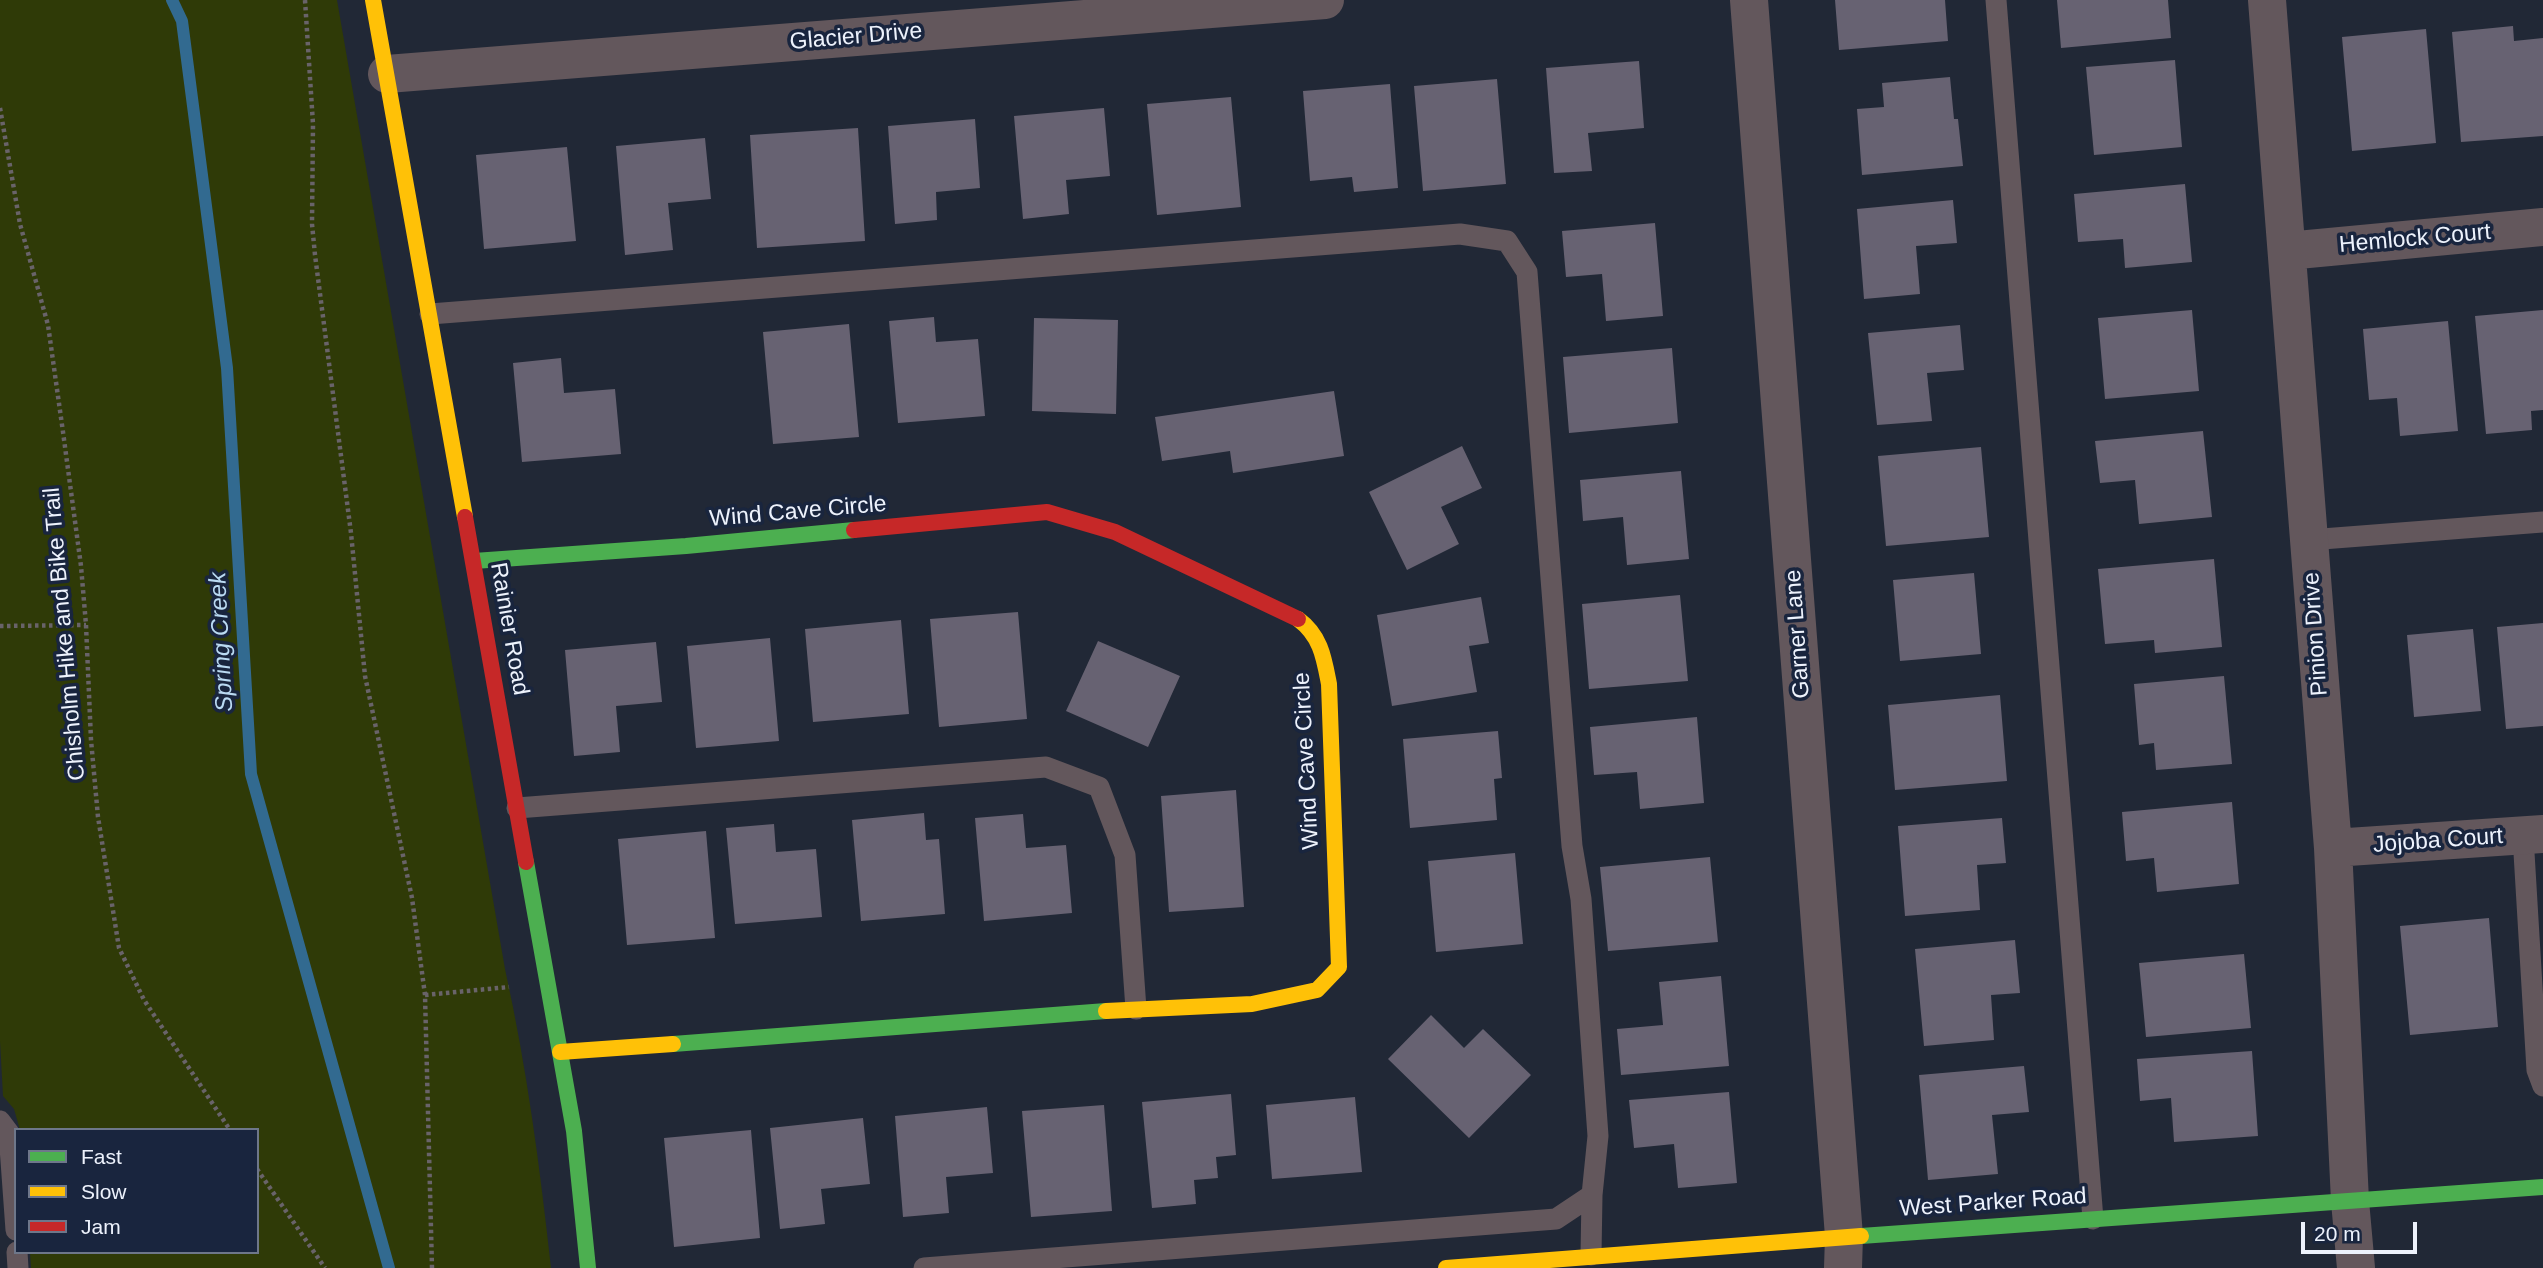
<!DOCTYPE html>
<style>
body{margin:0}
#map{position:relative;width:2543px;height:1268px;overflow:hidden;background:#212836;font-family:Helvetica,sans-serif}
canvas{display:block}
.legend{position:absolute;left:14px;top:1128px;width:245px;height:126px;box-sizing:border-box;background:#19253e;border:2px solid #6e778a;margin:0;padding:9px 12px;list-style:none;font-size:21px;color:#edf2fc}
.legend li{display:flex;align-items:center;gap:14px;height:35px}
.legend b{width:35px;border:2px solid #6e778a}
.scale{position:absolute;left:2301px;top:1222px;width:116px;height:32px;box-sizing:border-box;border:4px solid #edf2fc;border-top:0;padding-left:9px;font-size:21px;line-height:24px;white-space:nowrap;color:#edf2fc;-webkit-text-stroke:5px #19253e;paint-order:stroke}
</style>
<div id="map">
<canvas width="2543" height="1268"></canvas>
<ul class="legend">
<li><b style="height:9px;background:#4caf50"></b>Fast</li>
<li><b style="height:9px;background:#ffc107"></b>Slow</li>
<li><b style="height:9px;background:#c62828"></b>Jam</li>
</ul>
<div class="scale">20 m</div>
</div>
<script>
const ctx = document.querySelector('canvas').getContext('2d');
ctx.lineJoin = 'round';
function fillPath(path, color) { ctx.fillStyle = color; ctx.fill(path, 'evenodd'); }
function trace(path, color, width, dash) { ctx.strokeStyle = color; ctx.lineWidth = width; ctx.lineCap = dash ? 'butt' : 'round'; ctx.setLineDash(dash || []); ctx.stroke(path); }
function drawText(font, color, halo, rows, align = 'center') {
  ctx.font = font + ' Helvetica,sans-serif'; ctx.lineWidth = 7; ctx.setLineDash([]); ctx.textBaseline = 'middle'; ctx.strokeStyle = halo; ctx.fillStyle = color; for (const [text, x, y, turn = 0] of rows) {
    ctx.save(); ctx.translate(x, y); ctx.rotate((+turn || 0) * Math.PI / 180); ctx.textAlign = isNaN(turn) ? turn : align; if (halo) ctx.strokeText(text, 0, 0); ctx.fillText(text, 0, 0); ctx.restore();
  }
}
fillPath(new Path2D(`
 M 0,0 L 337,0 L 505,969 C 527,1068 540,1168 551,1268 L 31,1268 L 30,1252 L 257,1252 L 257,1130 L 20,1130 L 14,1109 L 3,1096 L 0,1041 Z`), '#2f3a07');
trace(new Path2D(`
 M 172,0 L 182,21 L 227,368 L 251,774 L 389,1268`), '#326a90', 12);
fillPath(new Path2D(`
 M 1835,0 L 1945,0 L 1948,41 L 1839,50 Z
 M 2057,0 L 2168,0 L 2171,38 L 2061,48 Z
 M 2513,26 L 2514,41 L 2543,38 L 2543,136 L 2461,142 L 2452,32 Z
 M 2426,29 L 2436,143 L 2352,151 L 2342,37 Z
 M 2175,60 L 2182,147 L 2094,155 L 2086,67 Z
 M 1639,61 L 1644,128 L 1588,133 L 1592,171 L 1554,173 L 1546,68 Z
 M 1950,77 L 1954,119 L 1958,119 L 1963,166 L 1862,175 L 1857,109 L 1884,107 L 1882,83 Z
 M 1497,79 L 1506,184 L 1423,191 L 1414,86 Z
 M 1390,84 L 1398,188 L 1354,192 L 1352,177 L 1310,181 L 1303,91 Z
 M 1231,97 L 1241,207 L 1157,215 L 1147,104 Z
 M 1104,108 L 1110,176 L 1066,180 L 1069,214 L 1023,219 L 1014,116 Z
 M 975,119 L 980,188 L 936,192 L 937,220 L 895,224 L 888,126 Z
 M 858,128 L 865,241 L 757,248 L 750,135 Z
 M 705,138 L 711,199 L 668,203 L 673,250 L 625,255 L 616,146 Z
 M 567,147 L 576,241 L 484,249 L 476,155 Z
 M 2185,184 L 2192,262 L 2125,268 L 2123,239 L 2078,242 L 2074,194 Z
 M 1953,200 L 1957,243 L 1916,246 L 1920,294 L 1864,299 L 1857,209 Z
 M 1655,223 L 1663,316 L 1606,321 L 1602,274 L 1566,277 L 1562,231 Z
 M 2192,310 L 2199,391 L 2105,399 L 2098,318 Z
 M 2543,310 L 2543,410 L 2531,411 L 2532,430 L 2486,434 L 2475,316 Z
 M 934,317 L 936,342 L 978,339 L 985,416 L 898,423 L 889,321 Z
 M 1034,318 L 1118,320 L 1116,414 L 1032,411 Z
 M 2448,321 L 2458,431 L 2400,436 L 2397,398 L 2369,400 L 2363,329 Z
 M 849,324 L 859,437 L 773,444 L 763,332 Z
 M 1960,325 L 1964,370 L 1927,373 L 1932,421 L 1877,425 L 1868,333 Z
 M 1672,348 L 1678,423 L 1569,433 L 1563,357 Z
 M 561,358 L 564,393 L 615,389 L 621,454 L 522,462 L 513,363 Z
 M 1334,391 L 1344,456 L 1233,473 L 1230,451 L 1162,461 L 1155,417 Z
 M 2203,431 L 2212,517 L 2139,524 L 2135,480 L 2100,483 L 2095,441 Z
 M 1462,446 L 1482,488 L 1441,507 L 1459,544 L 1407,570 L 1369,492 Z
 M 1981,447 L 1989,537 L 1886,546 L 1878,456 Z
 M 1681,471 L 1689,559 L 1627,565 L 1623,517 L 1583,521 L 1580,480 Z
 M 2214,559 L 2222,647 L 2155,653 L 2154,640 L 2105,644 L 2098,569 Z
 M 1974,573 L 1981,654 L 1900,661 L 1893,580 Z
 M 1680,595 L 1688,681 L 1589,689 L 1582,604 Z
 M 1481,597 L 1489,643 L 1469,646 L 1477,692 L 1392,706 L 1377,615 Z
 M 1018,612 L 1027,719 L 939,727 L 930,619 Z
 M 901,620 L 909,714 L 813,722 L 805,629 Z
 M 2543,623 L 2543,726 L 2506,729 L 2497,627 Z
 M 2473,629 L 2481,711 L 2414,717 L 2407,635 Z
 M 770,638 L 779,741 L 696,748 L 687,646 Z
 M 1098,641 L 1180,676 L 1148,747 L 1066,711 Z
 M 656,642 L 662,702 L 616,706 L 620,752 L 574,756 L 565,650 Z
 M 2224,676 L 2232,764 L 2156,770 L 2154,743 L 2139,745 L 2134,684 Z
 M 2000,695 L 2007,781 L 1895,790 L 1888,705 Z
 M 1697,717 L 1704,803 L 1640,809 L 1637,772 L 1594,775 L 1590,727 Z
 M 1498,731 L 1502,778 L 1494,779 L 1497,820 L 1410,828 L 1403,739 Z
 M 1236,790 L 1244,907 L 1169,912 L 1161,796 Z
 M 2232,802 L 2239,884 L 2157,892 L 2154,858 L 2126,861 L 2122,812 Z
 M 924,813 L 926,840 L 939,839 L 945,914 L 861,921 L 852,820 Z
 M 1023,814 L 1026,848 L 1066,845 L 1072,913 L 984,921 L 975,818 Z
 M 2002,818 L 2006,863 L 1977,865 L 1980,910 L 1905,916 L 1898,826 Z
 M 774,824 L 776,852 L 816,849 L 822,917 L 735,924 L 726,828 Z
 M 706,831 L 715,938 L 627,945 L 618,839 Z
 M 1515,853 L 1523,944 L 1436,952 L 1428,861 Z
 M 1710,857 L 1718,942 L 1608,951 L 1600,867 Z
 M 2489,918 L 2498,1027 L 2410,1035 L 2400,926 Z
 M 2015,940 L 2020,993 L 1991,995 L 1994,1040 L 1924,1046 L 1915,949 Z
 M 2244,954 L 2251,1028 L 2146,1037 L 2139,963 Z
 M 1721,976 L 1729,1066 L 1621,1075 L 1617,1029 L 1663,1025 L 1659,982 Z
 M 1431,1015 L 1464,1048 L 1483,1029 L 1531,1075 L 1469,1138 L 1388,1059 Z
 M 2252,1051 L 2258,1136 L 2174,1142 L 2171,1098 L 2140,1101 L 2137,1059 Z
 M 2024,1066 L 2029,1112 L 1992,1115 L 1998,1174 L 1928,1180 L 1919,1075 Z
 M 1729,1092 L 1737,1183 L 1678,1188 L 1674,1144 L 1634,1148 L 1629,1100 Z
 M 1231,1094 L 1236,1155 L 1216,1157 L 1218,1178 L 1194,1180 L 1196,1204 L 1152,1208 L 1142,1102 Z
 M 1355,1097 L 1362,1172 L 1272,1179 L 1266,1105 Z
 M 1104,1105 L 1112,1211 L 1031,1217 L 1022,1111 Z
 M 987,1107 L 993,1173 L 946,1177 L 949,1213 L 903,1217 L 895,1116 Z
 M 863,1118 L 870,1184 L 821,1189 L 825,1224 L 780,1229 L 770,1128 Z
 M 751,1130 L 760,1238 L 674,1247 L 664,1138 Z`), '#676272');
trace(new Path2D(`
 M 305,0 L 313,124 L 312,224 L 315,255 L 351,533 L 365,676 L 412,898 L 425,995 L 432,1268
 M 0,108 L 20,224 L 48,325 L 63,432 L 81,566 L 86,625 L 91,740 L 98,817 L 119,948 L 144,1000 L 230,1130
 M 0,626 L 86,625
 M 425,995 L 509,987
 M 257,1169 L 325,1268`), '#696369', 4.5, [3.5, 3.5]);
trace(new Path2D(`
 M 1996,0 L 2093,1219
 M 430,314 L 1460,234 L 1507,241 L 1527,272 L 1572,846 L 1581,899 L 1598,1136 L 1592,1195 L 1556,1219 L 924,1268
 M 2309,540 L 2543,522
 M 517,808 L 1046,767 L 1099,787 L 1125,855 L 1136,1009
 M 2523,836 L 2537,1070 L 2543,1086
 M 0,1121 L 9,1133 L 16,1230
 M 17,1252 L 18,1268
 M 1591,1255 L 1592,1195`), '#63575c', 21);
trace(new Path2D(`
 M 1749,0 L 1844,1236 L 1843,1268
 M 2267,0 L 2333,848 L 2350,1201 L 2356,1268
 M 387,74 L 1325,0
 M 2287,251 L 2543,227
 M 2333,848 L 2543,834`), '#63575c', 38);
trace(new Path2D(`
 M 474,561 L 686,546 L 854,530
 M 526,862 L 574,1131 L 588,1268
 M 673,1044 L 1106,1011
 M 1861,1236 L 2543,1187`), '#4caf50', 16);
trace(new Path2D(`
 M 373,0 L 465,517
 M 1106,1011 L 1252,1004 L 1317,990 L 1339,967 L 1329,684 C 1324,658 1321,636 1298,619
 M 560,1052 L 673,1044
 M 1446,1268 L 1861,1236`), '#ffc107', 16);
trace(new Path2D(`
 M 465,517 L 526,862
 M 854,530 L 1047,512 L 1115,532 L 1298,619`), '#c62828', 16);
drawText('23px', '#edf2fc', '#19253e', [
 ["Glacier Drive",856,37,-5],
 ["Hemlock Court",2415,239,-5],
 ["Wind Cave Circle",798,512,-5],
 ["Rainier Road",509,629,80],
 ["Chisholm Hike and Bike Trail",65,634,-95],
 ["Garner Lane",1798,634,-94],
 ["Pinion Drive",2316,634,-94],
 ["Wind Cave Circle",1307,761,-93],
 ["Jojoba Court",2438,841,-4],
 ["West Parker Road",1993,1203,-4]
]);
drawText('italic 24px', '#badaf2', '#19253e', [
 ["Spring Creek",222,642,-93]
]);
</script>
